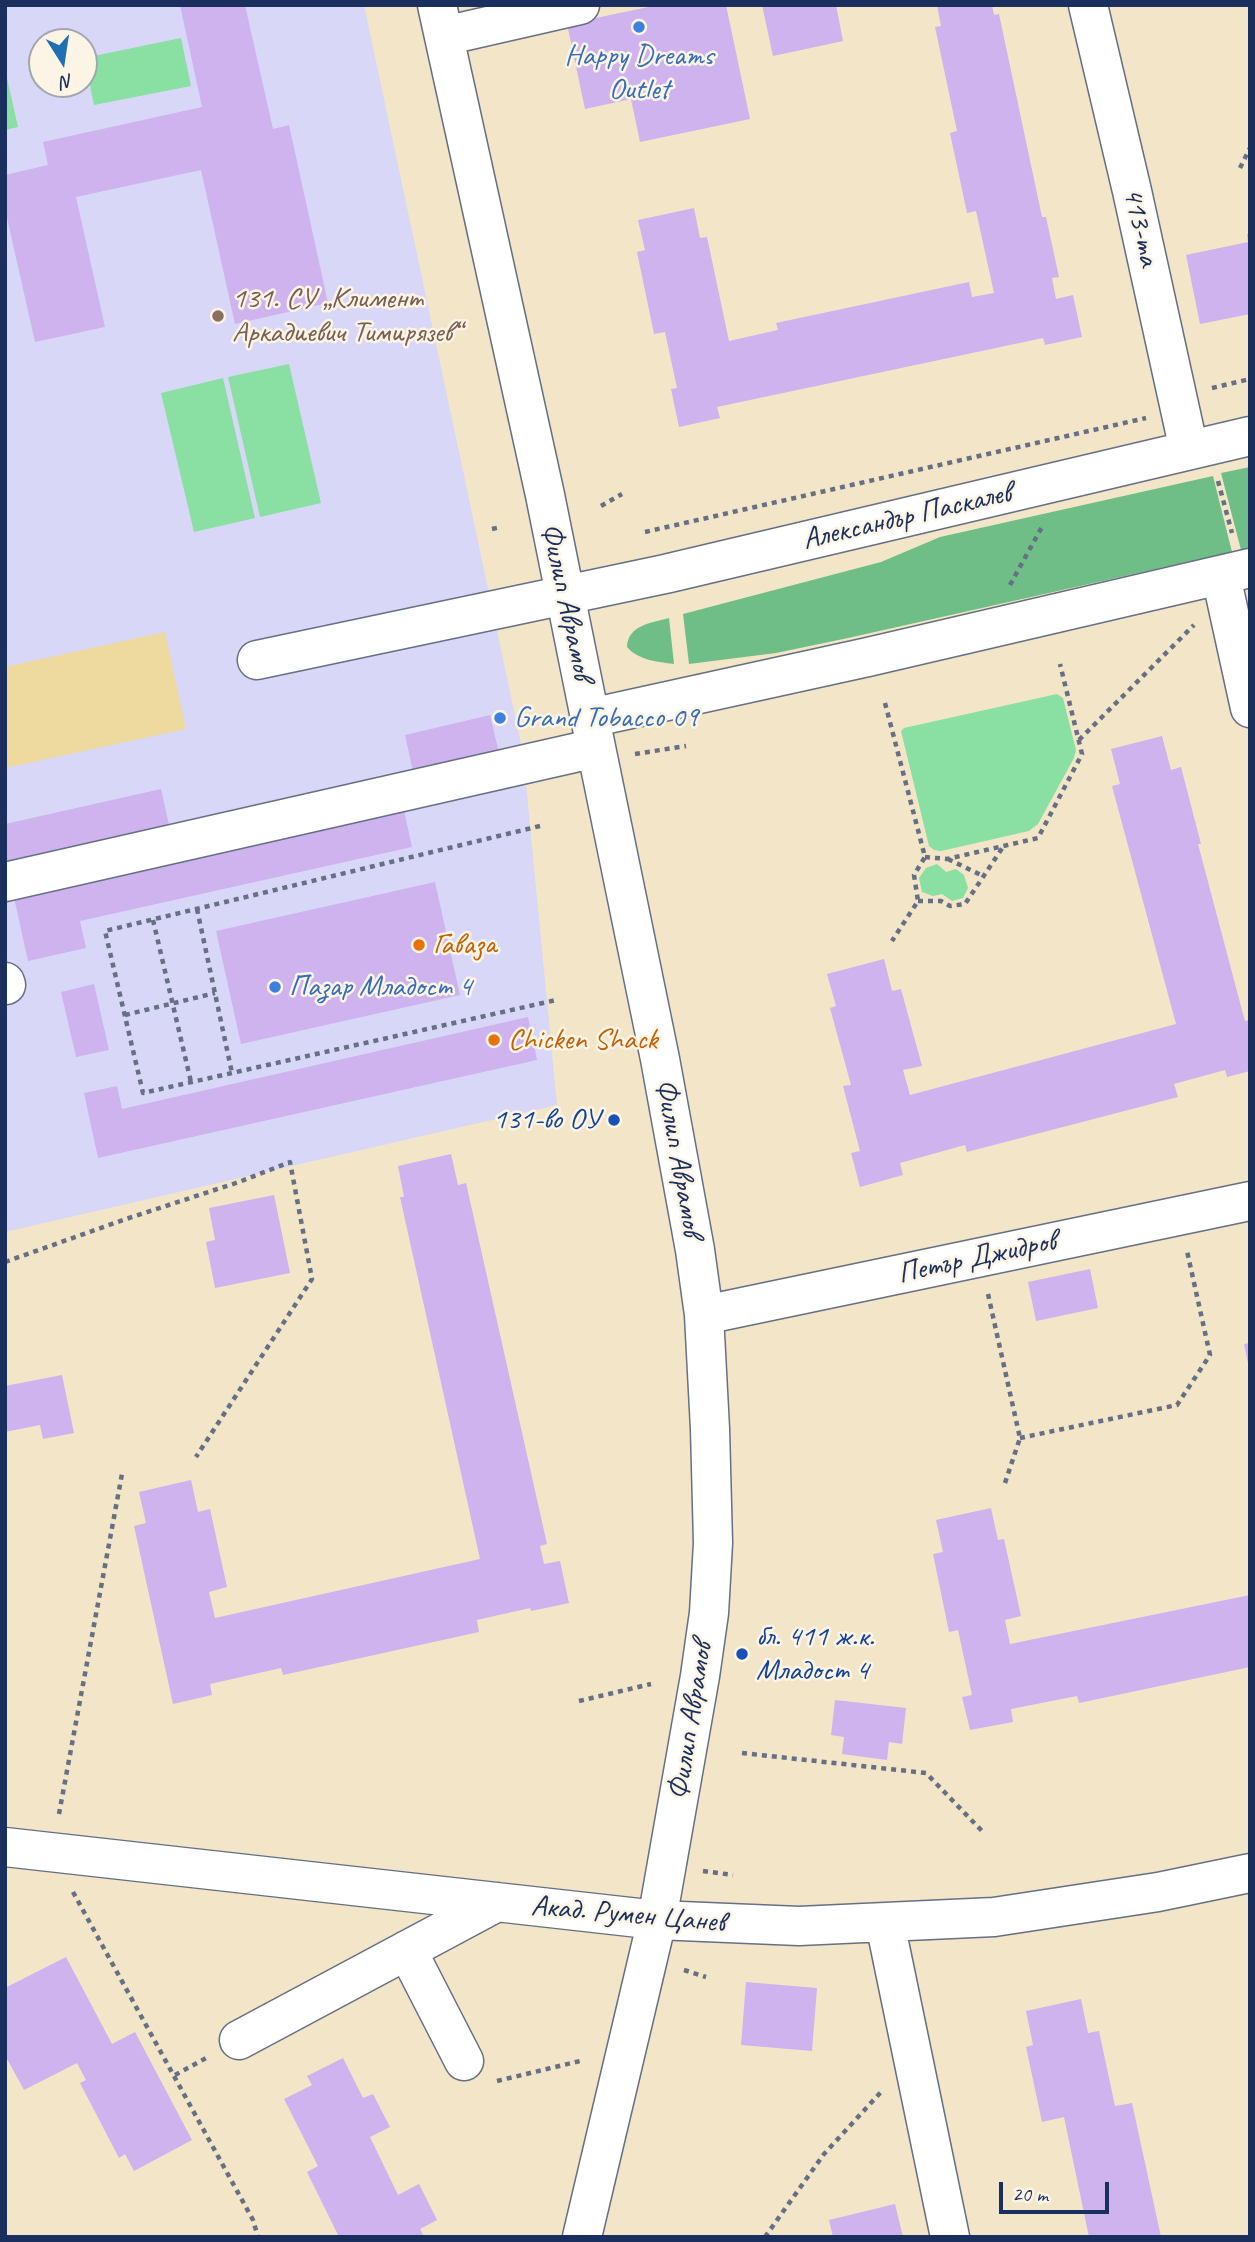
<!DOCTYPE html>
<meta charset="utf-8">
<style>
body{margin:0}
#map{position:relative;width:1255px;height:2242px;overflow:hidden;background:#f2e5c8;font-family:Caveat,sans-serif}
canvas{display:block}
.frame{position:absolute;inset:0;border:7px solid #1b2f5e;pointer-events:none}
.north{position:absolute;left:28px;top:28px;width:70px;height:70px;box-sizing:border-box;background:#fcf5e5;border:2px solid #a2a6af;border-radius:50%;rotate:168deg;font-size:19px;font-weight:700;line-height:28px;text-align:center;color:#1b2f5e}
.north::after{content:'';display:block;margin:auto;width:24px;height:32px;background:#1f6fb2;clip-path:polygon(50% 0,100% 100%,50% 72%,0 100%)}
.scale{position:absolute;left:999px;top:2182px;width:110px;height:32px;box-sizing:border-box;border:4px solid #1b2f5e;border-top:0;padding-left:9px;font-size:21px;line-height:24px;white-space:nowrap;color:#1b2f5e;-webkit-text-stroke:5px #fcf5e5;paint-order:stroke}
</style>
<div id="map">
<canvas width="1255" height="2242"></canvas>
<div class="frame"></div>
<div class="north">N</div>
<div class="scale">20 m</div>
</div>
<script>
const ctx = document.querySelector('canvas').getContext('2d');
ctx.lineJoin = 'round';
function fillPath(path, color) { ctx.fillStyle = color; ctx.fill(path, 'evenodd'); }
function trace(path, color, width, dash) { ctx.strokeStyle = color; ctx.lineWidth = width; ctx.lineCap = dash ? 'butt' : 'round'; ctx.setLineDash(dash || []); ctx.stroke(path); }
function drawText(font, color, halo, rows, align = 'center') {
  ctx.font = font + ' Caveat,sans-serif'; ctx.lineWidth = 5; ctx.setLineDash([]); ctx.textBaseline = 'middle'; ctx.strokeStyle = halo; ctx.fillStyle = color; for (const [text, x, y, turn = 0] of rows) {
    ctx.save(); ctx.translate(x, y); ctx.rotate((+turn || 0) * Math.PI / 180); ctx.textAlign = isNaN(turn) ? turn : align; if (halo) ctx.strokeText(text, 0, 0); ctx.fillText(text, 0, 0); ctx.restore();
  }
}
fillPath(new Path2D(`
 M 5,5 L 364,5 L 523,753 L 557,1105 L 5,1232 ZM 42,42 L 84,42 L 84,84 L 42,84 Z`), '#d9d7f7');
fillPath(new Path2D(`
 M 181,38 L 191,86 L 94,105 L 84,58 Z
 M 5,69 L 18,127 L 5,130 Z
 M 289,364 L 321,503 L 260,517 L 228,377 Z
 M 223,378 L 255,518 L 194,532 L 161,393 Z
 M 1057,694 L 1063,698 L 1076,750 L 1074,758 L 1038,824 L 1029,831 L 941,851 L 934,850 L 929,846 L 901,731 L 904,728 Z
 M 937,864 L 946,872 L 956,869 L 964,875 L 968,888 L 963,898 L 952,901 L 942,894 L 933,896 L 922,892 L 919,878 L 926,868 Z`), '#8adfa2');
fillPath(new Path2D(`
 M 1250,467 L 1250,548 L 1241,550 L 1221,473 Z
 M 1213,476 L 1232,552 L 848,638 L 776,653 L 689,664 L 683,614 L 881,562 L 940,537 Z
 M 669,618 L 674,664 C 658,662 638,660 627,647 C 628,625 651,623 669,618 Z`), '#6fbe88');
fillPath(new Path2D(`
 M 165,632 L 186,729 L 5,768 L 5,667 Z`), '#eeda9e');
fillPath(new Path2D(`
 M 180,5 L 245,5 L 273,129 L 289,125 L 328,303 L 235,324 L 201,170 L 76,197 L 105,327 L 35,342 L 5,209 L 5,175 L 48,165 L 43,142 L 202,107 Z
 M 658,5 L 726,5 L 750,119 L 640,142 L 631,99 L 585,109 L 567,24 Z
 M 762,5 L 836,5 L 843,41 L 773,56 Z
 M 937,5 L 992,5 L 994,15 L 999,14 L 1042,217 L 1046,217 L 1059,277 L 1052,278 L 1056,299 L 1073,295 L 1082,337 L 1045,345 L 1043,338 L 717,407 L 720,418 L 679,427 L 671,389 L 677,388 L 665,332 L 654,334 L 637,252 L 645,250 L 638,220 L 694,208 L 700,238 L 707,237 L 729,341 L 778,330 L 776,323 L 969,282 L 972,297 L 994,293 L 976,211 L 967,213 L 950,133 L 957,131 L 935,27 L 941,26 Z
 M 1247,234 L 1250,234 L 1250,314 L 1200,324 L 1186,255 L 1248,242 Z
 M 490,715 L 500,757 L 414,776 L 405,735 Z
 M 1162,736 L 1171,770 L 1181,767 L 1201,844 L 1198,844 L 1243,1014 L 1245,1021 L 1250,1020 L 1250,1071 L 1227,1077 L 1225,1070 L 1174,1084 L 1178,1097 L 967,1152 L 965,1145 L 900,1163 L 903,1175 L 860,1187 L 851,1153 L 860,1151 L 843,1086 L 851,1085 L 830,1008 L 836,1006 L 827,974 L 884,959 L 892,991 L 901,989 L 922,1066 L 903,1070 L 910,1095 L 1176,1024 L 1112,786 L 1120,784 L 1111,749 Z
 M 161,789 L 170,829 L 5,866 L 5,824 Z
 M 403,806 L 412,847 L 80,921 L 86,948 L 28,961 L 13,893 Z
 M 435,882 L 460,995 L 241,1044 L 216,931 Z
 M 94,984 L 109,1050 L 76,1057 L 61,992 Z
 M 528,1017 L 537,1060 L 98,1158 L 84,1093 L 117,1086 L 122,1109 Z
 M 451,1154 L 458,1185 L 466,1183 L 473,1214 L 547,1544 L 540,1546 L 544,1564 L 560,1561 L 569,1603 L 531,1611 L 530,1608 L 477,1620 L 479,1632 L 283,1675 L 281,1668 L 210,1684 L 212,1695 L 173,1704 L 134,1526 L 146,1523 L 139,1492 L 191,1480 L 198,1512 L 210,1509 L 227,1587 L 209,1592 L 215,1618 L 480,1559 L 400,1197 L 404,1197 L 398,1166 Z
 M 274,1195 L 290,1273 L 215,1288 L 206,1242 L 215,1240 L 209,1208 Z
 M 1090,1269 L 1098,1308 L 1036,1321 L 1028,1282 Z
 M 1250,1343 L 1250,1368 L 1249,1368 L 1244,1344 Z
 M 62,1375 L 74,1433 L 43,1439 L 40,1425 L 5,1432 L 5,1386 Z
 M 991,1508 L 998,1540 L 1004,1539 L 1021,1616 L 1005,1620 L 1010,1644 L 1250,1595 L 1250,1667 L 1079,1703 L 1077,1696 L 1011,1709 L 1013,1722 L 970,1730 L 962,1697 L 972,1695 L 958,1630 L 949,1632 L 933,1554 L 943,1552 L 936,1520 Z
 M 835,1700 L 906,1708 L 902,1744 L 889,1742 L 887,1760 L 842,1754 L 844,1737 L 831,1735 Z
 M 66,1957 L 112,2044 L 135,2032 L 192,2140 L 134,2171 L 125,2154 L 119,2158 L 80,2083 L 86,2080 L 77,2063 L 24,2090 L 5,2055 L 5,1988 Z
 M 746,1982 L 817,1988 L 812,2051 L 741,2045 Z
 M 1081,1999 L 1088,2033 L 1099,2031 L 1115,2106 L 1132,2103 L 1161,2237 L 1089,2237 L 1064,2117 L 1042,2122 L 1026,2047 L 1033,2045 L 1026,2011 Z
 M 343,2058 L 363,2098 L 373,2094 L 390,2127 L 370,2137 L 398,2195 L 419,2184 L 437,2220 L 420,2229 L 424,2237 L 339,2237 L 307,2172 L 318,2166 L 284,2099 L 312,2085 L 307,2076 Z
 M 895,2204 L 903,2237 L 833,2237 L 829,2220 Z`), '#ceb3ef');
const minor = new Path2D(`
 M 437,5 L 545,495 L 590,718 L 660,1059 L 695,1250 L 704,1315 L 710,1429 L 713,1543 L 709,1613 L 700,1676 L 657,1920 L 582,2237
 M 1088,5 L 1132,191 L 1189,450
 M 444,36 L 580,5
 M 1221,576 L 1250,708
 M 257,660 L 665,574 L 1250,436
 M 590,718 L 868,657 L 1250,568
 M 5,882 L 596,748
 M 5,982 L 6,985
 M 704,1315 L 1250,1201
 M 5,1847 L 657,1920 L 799,1926 L 994,1917 L 1158,1892 L 1250,1873
 M 885,1923 L 950,2237
 M 407,1950 L 464,2061
 M 239,2040 L 497,1902`);
trace(minor, '#666f83', 41);
trace(new Path2D(`
 M 1240,168 L 1250,148
 M 1212,388 L 1250,379
 M 1218,481 L 1232,533
 M 601,506 L 622,494
 M 492,529 L 501,527
 M 645,532 L 1146,418
 M 1010,585 L 1043,525
 M 885,703 L 925,857 L 914,875 L 918,901 L 892,941
 M 1079,740 L 1194,625
 M 635,754 L 686,746
 M 540,826 L 105,931 L 143,1093 L 556,1000
 M 925,857 L 947,859 L 1038,838 L 1082,754 L 1060,664
 M 948,859 L 983,876
 M 918,901 L 941,901 L 950,906 L 965,904 L 1003,847
 M 197,909 L 232,1073
 M 153,920 L 191,1082
 M 125,1015 L 215,993
 M 5,1262 L 126,1219 L 239,1182 L 290,1162 L 312,1279 L 196,1457
 M 988,1294 L 1020,1438 L 1004,1486
 M 1020,1438 L 1177,1405 L 1210,1355 L 1187,1251
 M 579,1701 L 651,1684
 M 742,1753 L 926,1773 L 982,1831
 M 59,1814 L 122,1474
 M 703,1871 L 733,1875
 M 73,1892 L 253,2220 L 258,2237
 M 684,1970 L 706,1977
 M 175,2075 L 208,2057
 M 497,2081 L 580,2061
 M 765,2237 L 824,2154 L 881,2092`), '#666f83', 4.5, [5, 5]);
trace(minor, '#fff', 38);
for (const [x, y, r, color] of [
 [639,27,7,"#3f7fe0"],
 [218,316,7,"#8d6e63"],
 [500,718,7,"#3f7fe0"],
 [419,945,7,"#e8710a"],
 [275,987,7,"#3f7fe0"],
 [494,1040,7,"#e8710a"],
 [614,1120,7,"#1a4fb4"],
 [742,1654,7,"#1a4fb4"]
]) { const dot = new Path2D(); dot.arc(x, y, r, 0, 2 * Math.PI); ctx.fillStyle = color; ctx.fill(dot); trace(dot, '#fcf5e5', 2.5); }
drawText('30px', '#366cbe', '#fcf5e5', [
 ["Happy Dreams",639,56,"center"],
 ["Outlet",639,90,"center"],
 ["Grand Tobacco 09",514,718],
 ["Пазар Младост 4",289,987]
], 'left');
drawText('30px', '#1b2f5e', '#fcf5e5', [
 ["413-та",1140,227,77],
 ["Александър Паскалев",907,517,-13],
 ["Филип Аврамов",566,602,78],
 ["Филип Аврамов",678,1158,80],
 ["Петър Джидров",977,1258,-12],
 ["Филип Аврамов",691,1721,-81],
 ["Акад. Румен Цанев",628,1915,5]
]);
drawText('30px', '#785e54', '#fcf5e5', [
 ["131. СУ „Климент",232,299],
 ["Аркадиевич Тимирязев“",232,333]
], 'left');
drawText('30px', '#c56008', '#fcf5e5', [
 ["Гаваза",433,945],
 ["Chicken Shack",508,1040]
], 'left');
drawText('30px', '#164399', '#fcf5e5', [
 ["131-во ОУ",600,1120],
 ["бл. 411 ж.к.",756,1637,"left"],
 ["Младост 4",756,1671,"left"]
], 'right');
</script>
